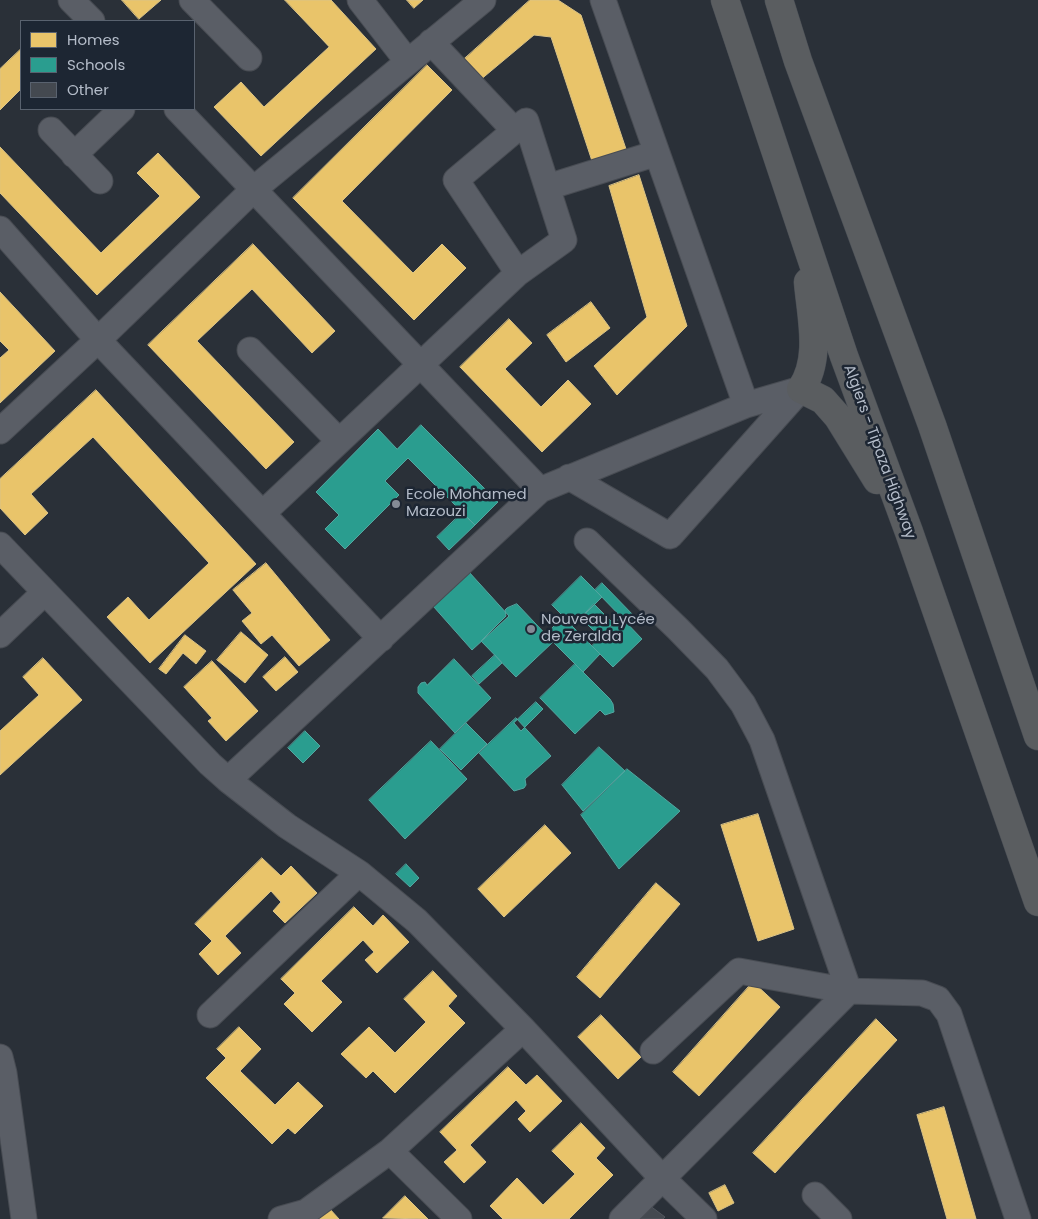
<!DOCTYPE html>
<meta charset="utf-8">
<style>
body{margin:0}
#map{position:relative;width:1038px;height:1219px;overflow:hidden;background:#2a3038;font-family:Poppins,sans-serif}
canvas{display:block}
.legend{position:absolute;left:20px;top:20px;width:175px;height:90px;box-sizing:border-box;background:#1d2633;border:1px solid #59626f;margin:0;padding:6px 9px;list-style:none;font-size:15px;color:#b4bcc9}
.legend li{display:flex;align-items:center;gap:10px;height:25px}
.legend b{width:25px;border:1px solid #59626f}
</style>
<div id="map">
<canvas width="1038" height="1219"></canvas>
<ul class="legend">
<li><b style="height:14px;background:#e9c46a"></b>Homes</li>
<li><b style="height:14px;background:#2a9d8f"></b>Schools</li>
<li><b style="height:14px;background:#444950"></b>Other</li>
</ul>
</div>
<script>
const ctx = document.querySelector('canvas').getContext('2d');
ctx.lineJoin = 'round';
function fillPath(path, color) { ctx.fillStyle = color; ctx.fill(path, 'evenodd'); }
function trace(path, color, width, dash) { ctx.strokeStyle = color; ctx.lineWidth = width; ctx.lineCap = dash ? 'butt' : 'round'; ctx.setLineDash(dash || []); ctx.stroke(path); }
function drawText(font, color, halo, rows, align = 'center') {
  ctx.font = font + ' Poppins,sans-serif'; ctx.lineWidth = 5; ctx.setLineDash([]); ctx.textBaseline = 'middle'; ctx.strokeStyle = halo; ctx.fillStyle = color; for (const [text, x, y, turn = 0] of rows) {
    ctx.save(); ctx.translate(x, y); ctx.rotate((+turn || 0) * Math.PI / 180); ctx.textAlign = isNaN(turn) ? turn : align; if (halo) ctx.strokeText(text, 0, 0); ctx.fillText(text, 0, 0); ctx.restore();
  }
}
const homes = new Path2D(`
 M 122,0 L 161,0 L 139,19 Z
 M 285,0 L 331,0 L 376,49 L 261,156 L 214,107 L 241,82 L 264,107 L 329,47 Z
 M 407,0 L 423,0 L 414,8 Z
 M 530,0 L 558,0 L 581,15 L 628,155 L 594,167 L 551,37 L 534,35 L 479,81 L 461,62 Z
 M 21,49 L 21,89 L 0,110 L 0,69 Z
 M 427,65 L 452,90 L 342,201 L 413,273 L 442,244 L 466,268 L 414,320 L 293,198 Z
 M 0,147 L 101,253 L 160,196 L 137,173 L 158,153 L 200,197 L 97,295 L 0,193 Z
 M 639,175 L 687,326 L 617,395 L 594,366 L 647,317 L 609,186 Z
 M 253,244 L 335,331 L 312,353 L 252,289 L 197,341 L 294,442 L 266,469 L 148,345 Z
 M 0,292 L 55,351 L 0,403 L 0,358 L 9,350 L 0,341 Z
 M 591,302 L 610,328 L 566,362 L 547,335 Z
 M 509,319 L 532,343 L 505,369 L 541,407 L 568,380 L 591,404 L 542,452 L 460,367 Z
 M 96,390 L 256,564 L 150,663 L 107,617 L 128,597 L 149,620 L 209,563 L 93,437 L 31,494 L 48,513 L 25,535 L 0,508 L 0,479 Z
 M 266,563 L 330,640 L 299,666 L 272,635 L 261,644 L 242,621 L 252,613 L 233,590 Z
 M 241,632 L 268,655 L 245,683 L 217,660 Z
 M 185,635 L 206,651 L 196,664 L 183,653 L 166,674 L 159,669 Z
 M 285,657 L 298,672 L 276,691 L 263,677 Z
 M 43,658 L 82,700 L 0,775 L 0,731 L 39,695 L 23,677 Z
 M 212,661 L 258,711 L 226,741 L 208,721 L 212,718 L 184,687 Z
 M 758,814 L 794,929 L 758,941 L 721,825 Z
 M 545,825 L 571,853 L 504,917 L 478,889 Z
 M 262,858 L 281,876 L 291,866 L 317,893 L 285,923 L 273,911 L 281,902 L 271,891 L 225,936 L 241,953 L 218,975 L 199,954 L 212,941 L 195,924 Z
 M 656,883 L 680,904 L 600,998 L 577,977 Z
 M 354,907 L 373,926 L 383,915 L 409,942 L 377,973 L 365,960 L 374,952 L 363,940 L 321,981 L 342,1002 L 312,1032 L 284,1004 L 295,993 L 281,979 Z
 M 433,971 L 457,996 L 448,1006 L 465,1023 L 395,1093 L 373,1071 L 366,1078 L 341,1054 L 369,1027 L 395,1053 L 426,1022 L 404,999 Z
 M 753,982 L 780,1007 L 699,1096 L 673,1072 Z
 M 601,1015 L 641,1057 L 618,1079 L 578,1037 Z
 M 876,1019 L 897,1040 L 775,1173 L 753,1153 Z
 M 239,1027 L 261,1049 L 240,1071 L 275,1105 L 298,1082 L 323,1106 L 295,1134 L 288,1128 L 272,1144 L 206,1078 L 226,1058 L 217,1049 Z
 M 508,1067 L 526,1085 L 537,1075 L 562,1101 L 530,1132 L 518,1119 L 526,1111 L 516,1100 L 470,1145 L 486,1162 L 464,1183 L 444,1162 L 457,1150 L 440,1132 Z
 M 944,1107 L 976,1219 L 947,1219 L 917,1115 Z
 M 581,1123 L 605,1148 L 596,1158 L 613,1175 L 569,1219 L 503,1219 L 490,1206 L 517,1178 L 543,1205 L 575,1174 L 552,1151 Z
 M 725,1185 L 734,1203 L 718,1211 L 709,1193 Z
 M 405,1196 L 428,1219 L 427,1219 L 383,1218 Z
 M 329,1208 L 339,1219 L 317,1219 Z`);
fillPath(homes, '#e9c46a');
trace(homes, '#d9c286', 1);
const schools = new Path2D(`
 M 421,425 L 498,502 L 475,525 L 408,458 L 385,481 L 399,495 L 345,549 L 325,529 L 339,515 L 316,492 L 378,429 L 397,449 Z
 M 462,513 L 475,525 L 449,550 L 437,537 Z
 M 469,572 L 509,616 L 472,650 L 433,606 Z
 M 581,576 L 602,597 L 573,626 L 552,605 Z
 M 602,583 L 636,618 L 629,625 L 595,590 Z
 M 517,604 L 553,642 L 516,677 L 481,641 L 506,616 L 505,610 L 507,608 Z
 M 594,604 L 613,623 L 600,637 L 581,618 Z
 M 563,617 L 600,654 L 583,672 L 546,635 Z
 M 621,617 L 642,639 L 613,667 L 592,646 Z
 M 495,655 L 502,663 L 479,684 L 472,676 Z
 M 454,659 L 491,698 L 455,733 L 418,693 L 418,687 L 421,683 L 425,682 L 427,685 Z
 M 575,664 L 610,699 L 613,704 L 614,712 L 605,715 L 600,710 L 575,734 L 540,698 Z
 M 536,702 L 543,709 L 521,731 L 514,723 Z
 M 516,718 L 551,756 L 525,779 L 526,785 L 524,788 L 514,791 L 479,753 Z
 M 466,723 L 487,744 L 461,770 L 440,749 Z
 M 305,731 L 320,746 L 303,763 L 288,748 Z
 M 431,741 L 467,779 L 405,839 L 369,800 Z
 M 599,747 L 625,771 L 583,811 L 562,785 Z
 M 627,769 L 680,811 L 619,869 L 581,815 Z
 M 406,864 L 419,878 L 410,887 L 396,874 Z`);
fillPath(schools, '#2a9d8f');
trace(schools, '#53a6a0', 1);
const building = new Path2D(`
 M 637,1196 L 665,1217 L 663,1219 L 620,1219 Z`);
fillPath(building, '#444950');
trace(building, '#52575f', 1);
const minor = new Path2D(`
 M 71,0 L 92,21
 M 192,0 L 249,58
 M 360,0 L 408,62
 M 603,0 L 746,405
 M 431,42 L 514,130
 M 177,109 L 540,490
 M 526,121 L 564,240 L 518,273 L 456,180 Z
 M 51,130 L 100,181
 M 74,155 L 122,109
 M 548,187 L 657,153
 M 0,229 L 98,340 L 381,639
 M 250,350 L 339,441
 M 0,431 L 98,340 L 254,189 L 483,0
 M 569,477 L 670,536 L 801,389
 M 263,513 L 518,273
 M 587,541 L 678,629 L 717,669 L 743,704 L 762,740 L 849,991 L 922,993 L 938,999 L 949,1014 L 1018,1219
 M 0,545 L 210,764 L 228,780
 M 0,635 L 45,592
 M 210,1015 L 359,873
 M 653,1051 L 739,971 L 849,991
 M 0,1057 L 4,1073 L 24,1219
 M 390,1151 L 459,1219
 M 815,1195 L 839,1219
 M 281,1219 L 306,1212 L 390,1151 L 523,1029
 M 622,1219 L 849,991
 M 704,1219 L 663,1179 L 523,1029 L 417,921 L 359,873 L 287,826 L 228,780 L 540,490 L 746,405 L 801,389`);
const highway = new Path2D(`
 M 725,0 L 844,356 L 909,532 L 1038,902
 M 779,0 L 798,61 L 932,425 L 1038,736
 M 808,282 C 811,317 822,359 801,389 L 823,400 L 838,417 L 877,480`);
trace(minor, '#484c53', 27);
trace(highway, '#474c53', 29);
trace(minor, '#5a5e66', 25);
trace(highway, '#5a5d60', 28);
for (const [x, y, r, color] of [
 [396,504,5,"#848b96"],
 [531,629,5,"#848b96"]
]) { const dot = new Path2D(); dot.arc(x, y, r, 0, 2 * Math.PI); ctx.fillStyle = color; ctx.fill(dot); trace(dot, '#1d2633', 2); }
drawText('15px', '#b4bcc9', '#1d2633', [
 ["Algiers - Tipaza Highway",879,452,70]
]);
drawText('15px', '#b4bcc9', '#1d2633', [
 ["Ecole Mohamed",406,495],
 ["Mazouzi",406,512],
 ["Nouveau Lycée",541,620],
 ["de Zeralda",541,637]
], 'left');
</script>
